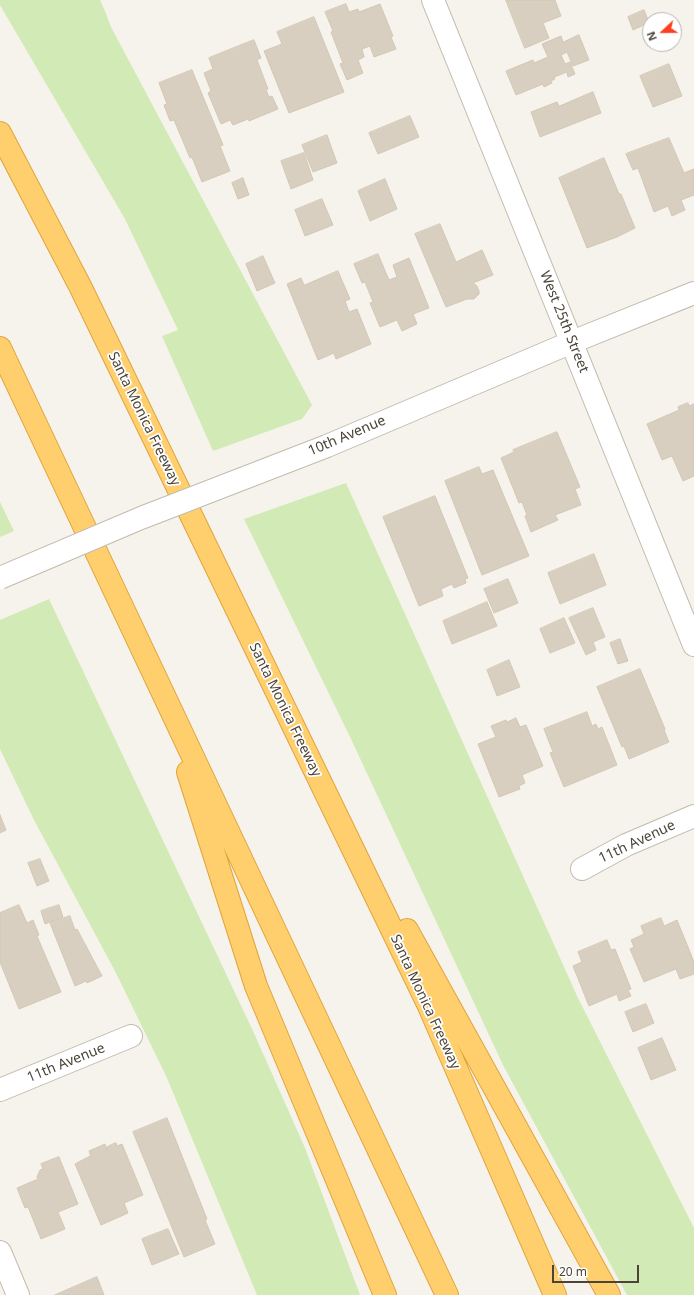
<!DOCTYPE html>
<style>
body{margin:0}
#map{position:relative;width:694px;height:1295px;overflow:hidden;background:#f6f3ec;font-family:"Noto Sans",sans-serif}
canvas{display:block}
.north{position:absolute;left:642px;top:12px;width:40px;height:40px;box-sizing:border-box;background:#fff;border:1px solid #b7b4b0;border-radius:50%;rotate:248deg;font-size:11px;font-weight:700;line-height:16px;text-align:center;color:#4b4439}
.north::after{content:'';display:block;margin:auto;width:14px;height:18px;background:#fc3f1d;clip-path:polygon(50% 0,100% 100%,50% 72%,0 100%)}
.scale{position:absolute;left:552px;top:1265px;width:87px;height:18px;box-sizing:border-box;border:2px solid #4b4439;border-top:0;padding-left:5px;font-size:12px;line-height:14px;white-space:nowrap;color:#4b4439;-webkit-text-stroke:3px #fff;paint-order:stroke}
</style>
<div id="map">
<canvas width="694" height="1295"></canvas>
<div class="north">N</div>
<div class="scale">20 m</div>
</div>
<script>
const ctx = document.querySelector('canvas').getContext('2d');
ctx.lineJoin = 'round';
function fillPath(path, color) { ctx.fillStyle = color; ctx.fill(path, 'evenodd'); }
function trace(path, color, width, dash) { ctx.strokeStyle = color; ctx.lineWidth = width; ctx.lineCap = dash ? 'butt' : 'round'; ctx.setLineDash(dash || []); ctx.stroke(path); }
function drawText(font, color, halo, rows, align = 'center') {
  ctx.font = font + ' "Noto Sans",sans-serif'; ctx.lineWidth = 3.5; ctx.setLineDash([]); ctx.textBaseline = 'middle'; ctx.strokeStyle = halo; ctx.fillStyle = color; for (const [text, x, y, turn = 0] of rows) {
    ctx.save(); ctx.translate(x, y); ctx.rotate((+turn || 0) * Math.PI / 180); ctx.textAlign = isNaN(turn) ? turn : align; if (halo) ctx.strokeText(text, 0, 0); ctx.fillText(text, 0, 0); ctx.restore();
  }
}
fillPath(new Path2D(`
 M 0,0 L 100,0 L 105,11 L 111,27 L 312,405 L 302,419 L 213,451 L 162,336 L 178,330 L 125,219 L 0,5 Z
 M 346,483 L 578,998 L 694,1228 L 694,1295 L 627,1295 L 503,1065 L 351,739 L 244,519 Z
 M 0,502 L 14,531 L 0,537 Z
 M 49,599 L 253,1031 L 305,1148 L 360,1295 L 257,1295 L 167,1078 L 116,973 L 33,818 L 0,749 L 0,620 Z`), '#d2eab5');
const building = new Path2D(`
 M 506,0 L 555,0 L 561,16 L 543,23 L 549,38 L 525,48 Z
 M 346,4 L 349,12 L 358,9 L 359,12 L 380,4 L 393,36 L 391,37 L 396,49 L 374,57 L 370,46 L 362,49 L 364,57 L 358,60 L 363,73 L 347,80 L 340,64 L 343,63 L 331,32 L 333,31 L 325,12 Z
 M 644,10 L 650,25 L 645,27 L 644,25 L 633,30 L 628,17 Z
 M 314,17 L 344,92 L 289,113 L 264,51 L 282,44 L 277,32 Z
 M 579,35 L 589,60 L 573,66 L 567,52 L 561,55 L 565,64 L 570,62 L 575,74 L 568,77 L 567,72 L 554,77 L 555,79 L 551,81 L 552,83 L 544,87 L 543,84 L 516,95 L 506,71 L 533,60 L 534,63 L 548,57 L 542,44 L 561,36 L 563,42 Z
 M 254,40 L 261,58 L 257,60 L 268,89 L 266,90 L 269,97 L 272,96 L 278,109 L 249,121 L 248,119 L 233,125 L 230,120 L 221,124 L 208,93 L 211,91 L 204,73 L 213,69 L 209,58 Z
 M 669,64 L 682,96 L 653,107 L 640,76 Z
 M 192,70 L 223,145 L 220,146 L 230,171 L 202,182 L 192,157 L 190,158 L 174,120 L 170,121 L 164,105 L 167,104 L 159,83 Z
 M 593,92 L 601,113 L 540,137 L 531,112 L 557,102 L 559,106 Z
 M 410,116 L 419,137 L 378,154 L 369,133 Z
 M 327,135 L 337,163 L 313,172 L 302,145 Z
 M 669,138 L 684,173 L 694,169 L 694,195 L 681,200 L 685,210 L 672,216 L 668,206 L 654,212 L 638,168 L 633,170 L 626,154 Z
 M 304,153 L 313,180 L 291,189 L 281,161 Z
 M 604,158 L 619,194 L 621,194 L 635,228 L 617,237 L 587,248 L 559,178 Z
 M 243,178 L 249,195 L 238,199 L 232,183 Z
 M 385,179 L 397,209 L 370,221 L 358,191 Z
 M 322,199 L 333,225 L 305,236 L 295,210 Z
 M 440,224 L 456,262 L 482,250 L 493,275 L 473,283 L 477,286 L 479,291 L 479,294 L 474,299 L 467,299 L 446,307 L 415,234 Z
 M 378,254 L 389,280 L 397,277 L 393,265 L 409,258 L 429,308 L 413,314 L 417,324 L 402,331 L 397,320 L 380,327 L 370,303 L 373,302 L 365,282 L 362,283 L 354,264 Z
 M 263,256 L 275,283 L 257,291 L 246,264 Z
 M 338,271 L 350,299 L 345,301 L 349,312 L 357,309 L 371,344 L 336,359 L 334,353 L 318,360 L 287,284 L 301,278 L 304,285 Z
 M 688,403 L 689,406 L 694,404 L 694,476 L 683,481 L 672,456 L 662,460 L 647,424 L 679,410 L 678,407 Z
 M 557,432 L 580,487 L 575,489 L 581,505 L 555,515 L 558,520 L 531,532 L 525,516 L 527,515 L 522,502 L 519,503 L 501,458 L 514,452 L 513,450 Z
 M 479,467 L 482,474 L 493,470 L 529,556 L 482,575 L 445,481 Z
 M 435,496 L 468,578 L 465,579 L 466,583 L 454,588 L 452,584 L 441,589 L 443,596 L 419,606 L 383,517 Z
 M 594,554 L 606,585 L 560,604 L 548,573 Z
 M 508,579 L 518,603 L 494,613 L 484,589 Z
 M 487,602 L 497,626 L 452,644 L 443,621 Z
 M 593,608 L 605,637 L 593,642 L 596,650 L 586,655 L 569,618 Z
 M 564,618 L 575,643 L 550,653 L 540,629 Z
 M 620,639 L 628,661 L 618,664 L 610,643 Z
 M 509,660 L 520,687 L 497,696 L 487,670 Z
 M 640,669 L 665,729 L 664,730 L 669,742 L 629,759 L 624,746 L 622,747 L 597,687 Z
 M 587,712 L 592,726 L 596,724 L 598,729 L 602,727 L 617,765 L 564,787 L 550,753 L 553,752 L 544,729 Z
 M 516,718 L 520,727 L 526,725 L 543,766 L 522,775 L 525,783 L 519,786 L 520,789 L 499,797 L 478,744 L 496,737 L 491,726 L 506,720 L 507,722 Z
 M 0,815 L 6,830 L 0,833 Z
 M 40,859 L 49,881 L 37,886 L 28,863 Z
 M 19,905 L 27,923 L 33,920 L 39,935 L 37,936 L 61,992 L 19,1009 L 0,962 L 0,913 Z
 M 59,905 L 63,917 L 45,924 L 41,911 Z
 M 70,916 L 75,930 L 77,929 L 102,976 L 87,983 L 86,981 L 75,986 L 50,923 Z
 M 661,918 L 664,926 L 677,920 L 694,962 L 694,974 L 680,979 L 676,969 L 644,982 L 630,949 L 634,947 L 631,940 L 644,934 L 641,926 Z
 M 607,940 L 611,950 L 615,949 L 631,989 L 628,990 L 631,996 L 619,1001 L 617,994 L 589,1006 L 573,966 L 582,962 L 578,952 Z
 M 646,1004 L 654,1023 L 633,1032 L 625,1012 Z
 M 662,1038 L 676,1070 L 651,1080 L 638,1048 Z
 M 167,1118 L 207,1219 L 205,1220 L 215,1244 L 184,1257 L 133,1132 Z
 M 116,1143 L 117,1146 L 122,1144 L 143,1195 L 124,1203 L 128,1213 L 101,1225 L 75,1164 L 90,1156 L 91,1157 L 89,1151 L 105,1144 L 107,1150 L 107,1147 Z
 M 59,1157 L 78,1204 L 58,1212 L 65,1229 L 41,1239 L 28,1207 L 25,1208 L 17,1188 L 38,1179 L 37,1177 L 40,1170 L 43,1169 L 41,1164 Z
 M 168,1229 L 179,1254 L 152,1265 L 142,1239 Z
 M 97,1277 L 104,1295 L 55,1295 Z`);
fillPath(building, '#d8cfc1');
trace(building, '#d3c7b4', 1);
const minor = new Path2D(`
 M 433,0 L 694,645
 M 582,869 L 626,845 L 694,816
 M 0,1090 L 131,1036
 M 0,1252 L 18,1295`);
const tertiary = new Path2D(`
 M 327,446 L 572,342 L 694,293`);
const motorway = new Path2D(`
 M 0,133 L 80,286 L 428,1004 L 555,1295
 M 0,348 L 447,1295
 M 188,772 L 256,986 L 385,1295
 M 407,930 L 609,1295`);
trace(minor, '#c2bbae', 24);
trace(tertiary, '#c2bbae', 24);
trace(motorway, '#e0a43c', 24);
trace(minor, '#fff', 22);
trace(tertiary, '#fff', 22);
trace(motorway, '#ffcf6e', 22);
const tertiaryBridge = new Path2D(`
 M 0,578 L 141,518 L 327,446`);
trace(tertiaryBridge, '#c2bbae', 24, []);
trace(tertiaryBridge, '#fff', 22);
drawText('14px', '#4b4439', '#fff', [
 ["West 25th Street",564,322,68],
 ["Santa Monica Freeway",144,419,64],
 ["10th Avenue",347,436,-23],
 ["Santa Monica Freeway",285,710,64],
 ["11th Avenue",637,842,-25],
 ["Santa Monica Freeway",425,1002,65],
 ["11th Avenue",66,1063,-22]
]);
</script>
